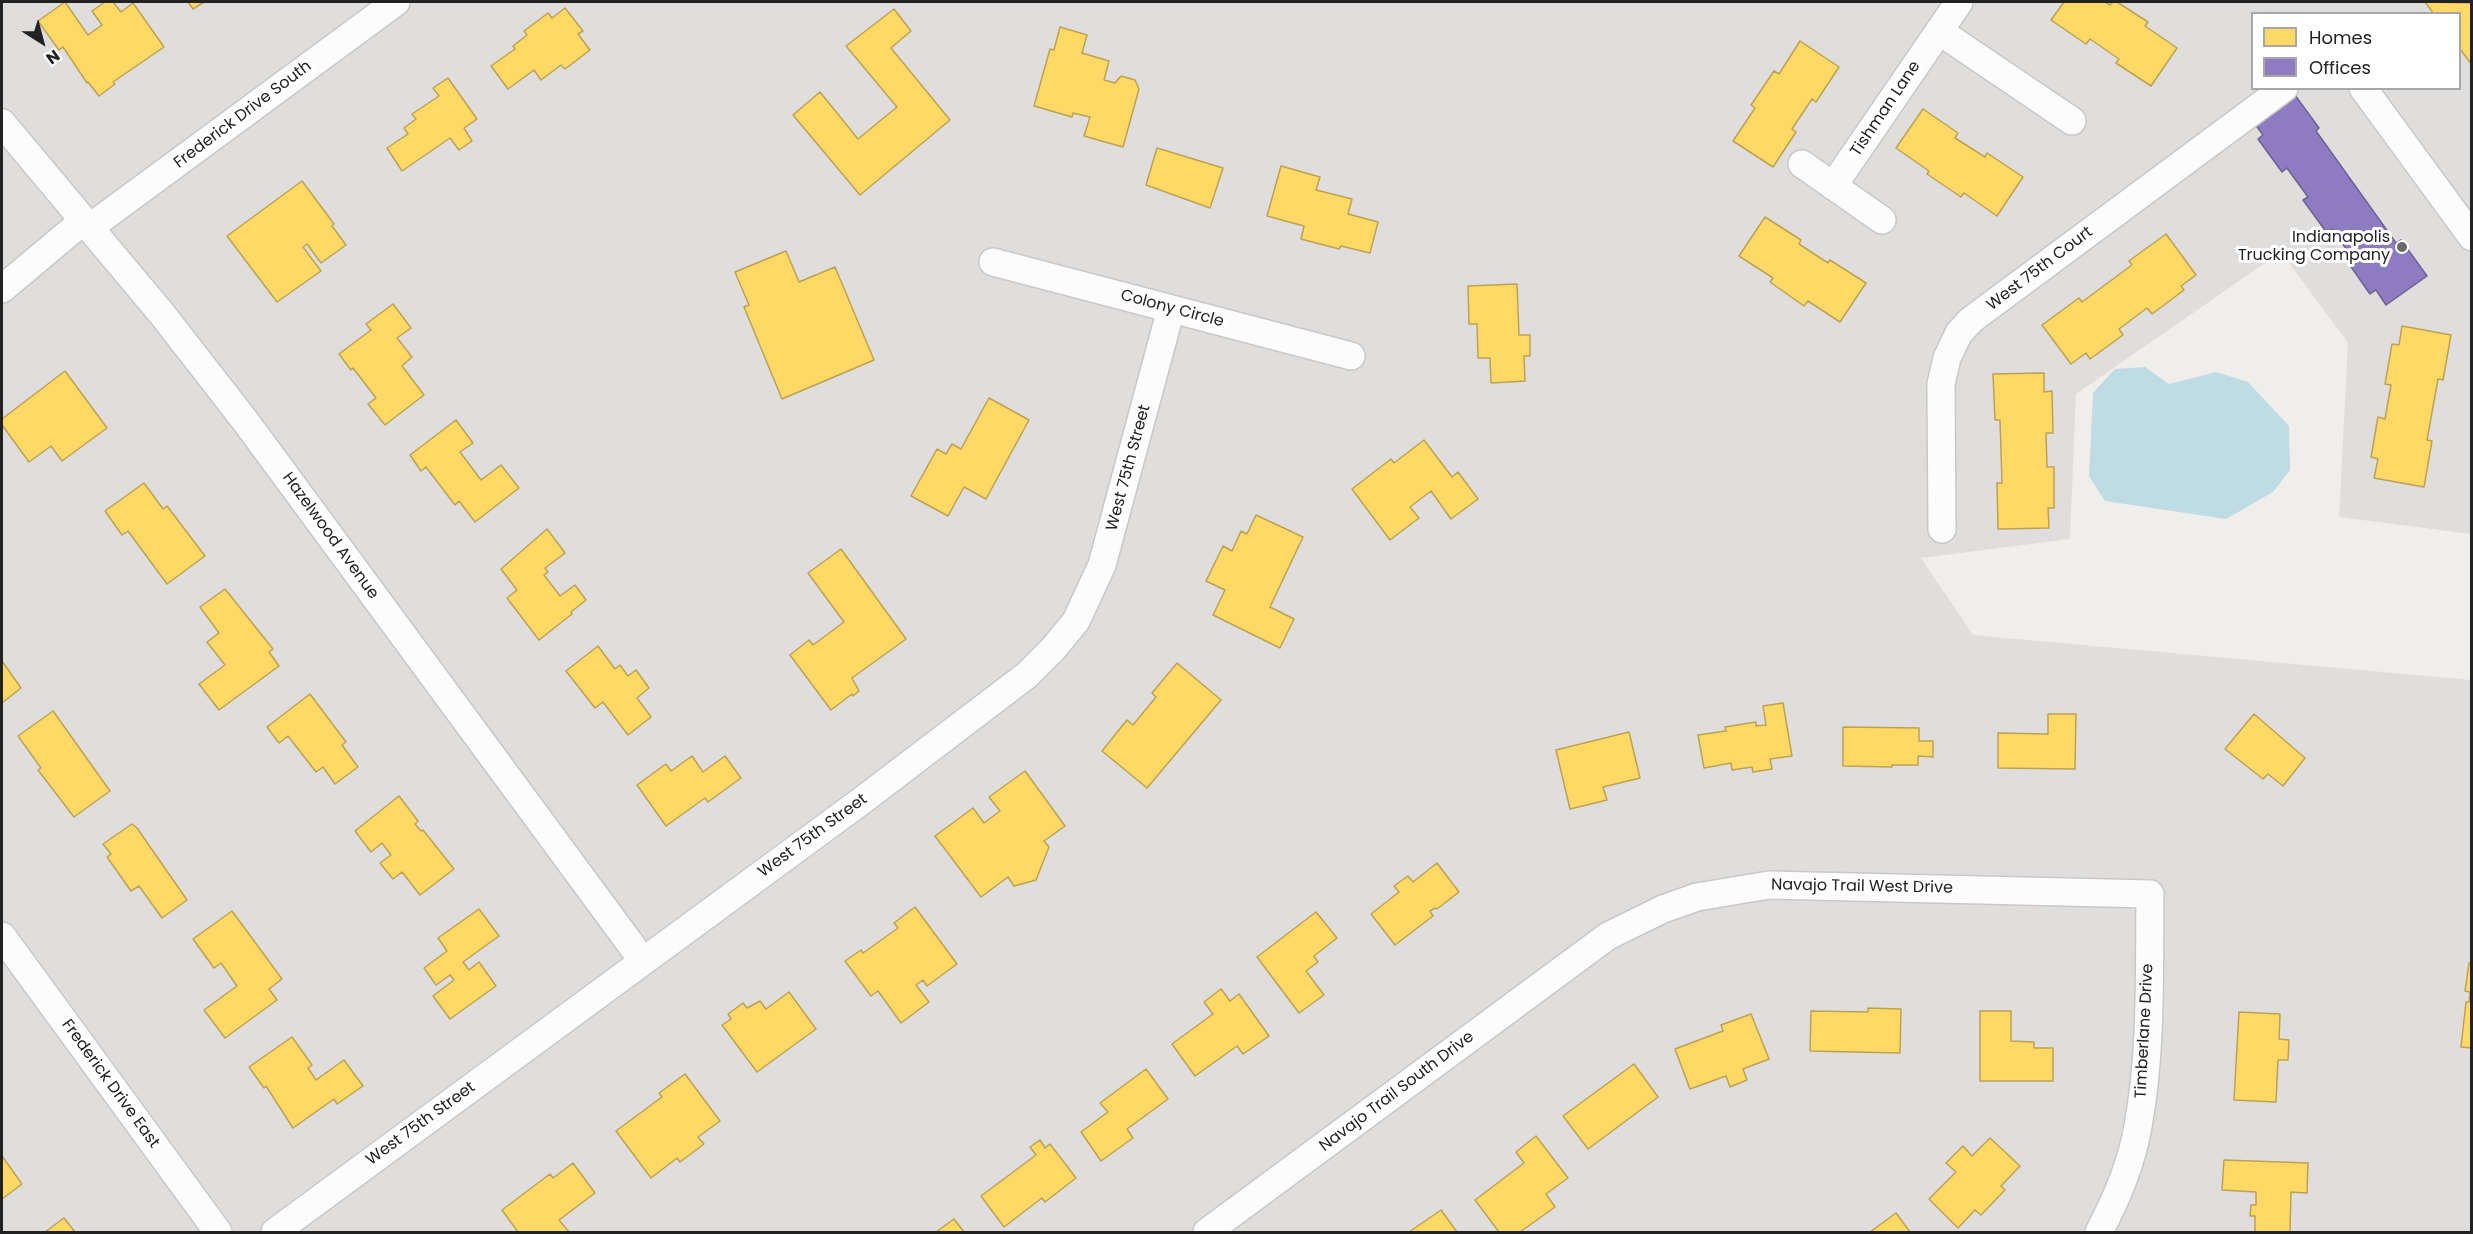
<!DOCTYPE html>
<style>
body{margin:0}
#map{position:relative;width:2473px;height:1234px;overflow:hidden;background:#f0eeeb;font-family:Poppins,sans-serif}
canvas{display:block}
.frame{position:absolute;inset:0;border:3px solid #222;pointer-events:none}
.legend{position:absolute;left:2251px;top:12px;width:210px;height:78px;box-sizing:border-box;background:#fff;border:2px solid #a7a7a7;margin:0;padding:8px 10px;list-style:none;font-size:18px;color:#222}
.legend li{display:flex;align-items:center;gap:12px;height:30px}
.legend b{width:30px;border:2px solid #a7a7a7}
.north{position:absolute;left:12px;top:12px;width:60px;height:60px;-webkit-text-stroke:4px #fff;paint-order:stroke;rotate:144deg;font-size:16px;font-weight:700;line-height:24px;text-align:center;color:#222}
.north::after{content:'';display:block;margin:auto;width:21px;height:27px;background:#222;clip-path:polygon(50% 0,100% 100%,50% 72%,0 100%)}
</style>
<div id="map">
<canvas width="2473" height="1234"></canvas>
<div class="frame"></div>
<ul class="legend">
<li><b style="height:16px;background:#ffd966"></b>Homes</li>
<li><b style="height:16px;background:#8e7cc3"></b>Offices</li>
</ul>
<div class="north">N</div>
</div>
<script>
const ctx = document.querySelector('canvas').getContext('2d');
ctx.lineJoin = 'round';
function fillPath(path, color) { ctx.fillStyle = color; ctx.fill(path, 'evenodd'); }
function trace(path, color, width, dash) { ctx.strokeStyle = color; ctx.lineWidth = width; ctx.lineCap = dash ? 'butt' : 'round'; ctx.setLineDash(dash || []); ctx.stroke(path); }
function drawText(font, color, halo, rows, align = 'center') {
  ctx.font = font + ' Poppins,sans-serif'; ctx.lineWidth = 6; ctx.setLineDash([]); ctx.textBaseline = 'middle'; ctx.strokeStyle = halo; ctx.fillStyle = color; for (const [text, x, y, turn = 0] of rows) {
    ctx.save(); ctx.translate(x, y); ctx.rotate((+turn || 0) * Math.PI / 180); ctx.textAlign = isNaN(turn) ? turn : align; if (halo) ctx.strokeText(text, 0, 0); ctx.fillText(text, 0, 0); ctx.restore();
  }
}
fillPath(new Path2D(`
 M 2,2 L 2471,2 L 2471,534 L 2339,517 L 2348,343 L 2281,252 L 2076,394 L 2070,539 L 1921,558 L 1973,635 L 2471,680 L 2471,1232 L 2,1232 ZM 2252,14 L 2460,14 L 2460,88 L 2252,88 Z`), '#dfdedc');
fillPath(new Path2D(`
 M 2145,367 L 2169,384 L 2216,372 L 2248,382 L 2289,426 L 2290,470 L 2273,492 L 2226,519 L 2105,501 L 2089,476 L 2093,393 L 2115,369 Z`), '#bfdbe3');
const homes = new Path2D(`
 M 65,2 L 88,35 L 102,25 L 92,11 L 105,2 L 113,2 L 121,12 L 133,3 L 164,47 L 113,82 L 115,84 L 99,96 L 88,82 L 87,83 L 63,47 L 59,50 L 38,21 Z
 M 188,2 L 204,2 L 193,9 Z
 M 2064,2 L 2105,2 L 2110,5 L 2113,2 L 2117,2 L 2148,22 L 2145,26 L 2177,48 L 2151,86 L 2116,63 L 2119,59 L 2090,39 L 2086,44 L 2051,20 Z
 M 2425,2 L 2472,3 L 2472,65 L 2460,49 L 2460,14 L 2434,14 Z
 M 565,8 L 583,31 L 578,34 L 590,50 L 565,69 L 561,65 L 541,80 L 534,70 L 508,89 L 491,66 L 515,49 L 513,46 L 527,35 L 524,31 L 548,13 L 552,18 Z
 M 894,9 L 911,31 L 891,48 L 950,120 L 860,195 L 793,115 L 820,92 L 858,139 L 897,107 L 846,46 Z
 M 1060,27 L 1087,35 L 1082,53 L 1109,61 L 1104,80 L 1115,83 L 1121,76 L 1135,80 L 1139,89 L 1123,147 L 1084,136 L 1090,117 L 1073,113 L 1072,117 L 1034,106 L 1050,49 L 1054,50 Z
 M 1800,41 L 1839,67 L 1816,102 L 1812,99 L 1792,129 L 1796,132 L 1773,167 L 1733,141 L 1755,108 L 1751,105 L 1774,71 L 1779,74 Z
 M 448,78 L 477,119 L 464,128 L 472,141 L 459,150 L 450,138 L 402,171 L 387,148 L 408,134 L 404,128 L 416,119 L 412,114 L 439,96 L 433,88 Z
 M 1923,109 L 1958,133 L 1955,138 L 1985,157 L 1987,153 L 2023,177 L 1997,216 L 1964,193 L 1961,197 L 1927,174 L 1929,171 L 1896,148 Z
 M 1157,148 L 1223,168 L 1210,208 L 1146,185 Z
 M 1281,166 L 1320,177 L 1316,190 L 1352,199 L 1348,214 L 1378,222 L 1370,253 L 1341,246 L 1339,249 L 1301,239 L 1304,226 L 1267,216 Z
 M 302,181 L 334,224 L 332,226 L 346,245 L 321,263 L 307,244 L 303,247 L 321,271 L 277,302 L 227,236 Z
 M 1765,217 L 1801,240 L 1799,244 L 1828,263 L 1830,260 L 1866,283 L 1840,322 L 1808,301 L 1804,306 L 1770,282 L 1773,278 L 1739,256 Z
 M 2166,234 L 2196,275 L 2181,286 L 2184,290 L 2152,314 L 2147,308 L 2119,329 L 2123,335 L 2090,359 L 2086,353 L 2071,364 L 2042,325 L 2079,298 L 2082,302 L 2132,265 L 2129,261 Z
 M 786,251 L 799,282 L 835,267 L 874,360 L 782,399 L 744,307 L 749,305 L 735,272 Z
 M 1517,284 L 1519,335 L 1530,335 L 1530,356 L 1524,356 L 1525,381 L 1491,383 L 1490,358 L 1478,358 L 1477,324 L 1469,324 L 1468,286 Z
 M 393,304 L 411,328 L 397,338 L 412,357 L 402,366 L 424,395 L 385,425 L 368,404 L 376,398 L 353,368 L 351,370 L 339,354 L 371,330 L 366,324 Z
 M 2402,326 L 2451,335 L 2443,380 L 2438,379 L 2427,440 L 2432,441 L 2424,487 L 2374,478 L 2378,459 L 2371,457 L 2378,417 L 2385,419 L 2391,385 L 2385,384 L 2392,344 L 2399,345 Z
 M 65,371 L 107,428 L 62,461 L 51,446 L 29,462 L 2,425 L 2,419 Z
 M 2044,373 L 2044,392 L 2052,391 L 2053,433 L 2046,433 L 2047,467 L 2054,467 L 2054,508 L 2048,508 L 2049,528 L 1998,529 L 1997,483 L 2002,483 L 2000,420 L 1995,420 L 1993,374 Z
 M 989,398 L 1029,420 L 986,499 L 964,487 L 948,516 L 911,496 L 937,449 L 946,454 L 952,444 L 961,449 Z
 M 456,420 L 473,443 L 460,452 L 481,480 L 501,465 L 519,488 L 475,522 L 459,501 L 455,505 L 426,467 L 421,471 L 410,455 Z
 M 1424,440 L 1452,477 L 1458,472 L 1478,499 L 1451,519 L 1431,491 L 1410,507 L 1419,518 L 1390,540 L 1352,489 L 1391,459 L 1394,463 Z
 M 144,483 L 163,509 L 167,506 L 205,556 L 167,584 L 128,531 L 122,535 L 105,511 Z
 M 1256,515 L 1303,537 L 1270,607 L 1294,619 L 1280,648 L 1213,615 L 1225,590 L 1206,581 L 1223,546 L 1232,551 L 1241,531 L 1247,534 Z
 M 547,529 L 565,553 L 545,568 L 548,572 L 544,575 L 560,596 L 575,585 L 586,600 L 571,612 L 572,614 L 539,640 L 507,598 L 517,590 L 501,569 Z
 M 841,549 L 906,639 L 852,678 L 859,691 L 853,696 L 852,694 L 831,710 L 790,655 L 809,640 L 813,645 L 844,622 L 808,573 Z
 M 225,589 L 273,649 L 269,652 L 279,666 L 219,710 L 199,684 L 225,665 L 207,642 L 219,633 L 200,607 Z
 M 598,646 L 615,669 L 620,665 L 628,676 L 636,670 L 649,688 L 637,698 L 651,717 L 628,735 L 603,702 L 595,708 L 566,671 Z
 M 2,661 L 21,688 L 2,703 Z
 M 1177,663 L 1221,700 L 1147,788 L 1102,751 L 1127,720 L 1133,725 L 1156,697 L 1152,693 Z
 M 310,694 L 346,742 L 342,745 L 358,767 L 335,784 L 323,767 L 316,772 L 288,736 L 279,743 L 267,727 Z
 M 1783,703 L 1792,756 L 1770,759 L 1772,769 L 1753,772 L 1752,767 L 1732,770 L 1731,763 L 1704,768 L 1698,735 L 1726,731 L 1725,727 L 1756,722 L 1756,726 L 1766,725 L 1763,706 Z
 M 53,711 L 110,791 L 74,817 L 38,770 L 41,768 L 18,736 Z
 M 2048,714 L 2076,714 L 2075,769 L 1998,768 L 1998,733 L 2048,734 Z
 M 2254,714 L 2305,758 L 2283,786 L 2268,774 L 2263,779 L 2225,749 Z
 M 1843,727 L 1919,728 L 1919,741 L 1933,741 L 1933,757 L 1918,756 L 1918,765 L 1892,765 L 1892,767 L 1843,766 Z
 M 1629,732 L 1640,778 L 1603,787 L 1607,800 L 1570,809 L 1556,750 Z
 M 692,756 L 703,772 L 725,756 L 741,778 L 708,802 L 705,798 L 666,826 L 637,785 L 666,764 L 671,771 Z
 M 1025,771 L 1065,826 L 1044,841 L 1049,847 L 1036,880 L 1014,886 L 1008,877 L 981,897 L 935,836 L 973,808 L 984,823 L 1000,811 L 989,797 Z
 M 399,796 L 418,821 L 415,824 L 421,831 L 423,830 L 454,869 L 420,895 L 402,872 L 393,879 L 380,863 L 391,855 L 382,843 L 371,852 L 355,831 Z
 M 132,824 L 137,828 L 187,900 L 162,918 L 139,886 L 131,891 L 107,857 L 111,854 L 103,844 Z
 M 1437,863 L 1459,892 L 1437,909 L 1435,908 L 1430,911 L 1433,916 L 1395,945 L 1371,914 L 1399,892 L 1394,886 L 1408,876 L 1413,882 Z
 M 915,907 L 957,964 L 927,986 L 923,980 L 916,985 L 929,1002 L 901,1023 L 878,991 L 871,996 L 845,961 L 861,950 L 863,953 L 898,928 L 894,923 Z
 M 479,909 L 499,936 L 463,962 L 469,970 L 479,962 L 496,986 L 450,1019 L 433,996 L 454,980 L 450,975 L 436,985 L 424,968 L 447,951 L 438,938 Z
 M 232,911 L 282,979 L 269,989 L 277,1000 L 225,1038 L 204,1010 L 237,986 L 221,963 L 214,968 L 193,939 Z
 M 1316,912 L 1337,938 L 1314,956 L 1318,962 L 1306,971 L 1324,995 L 1299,1013 L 1257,957 Z
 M 2469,963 L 2472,963 L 2472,1048 L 2461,1047 L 2466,1002 L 2469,1002 L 2470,992 L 2465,991 Z
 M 1221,989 L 1230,1001 L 1239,994 L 1269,1036 L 1243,1054 L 1237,1046 L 1195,1076 L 1172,1044 L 1213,1014 L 1204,1002 Z
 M 789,992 L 816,1029 L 757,1072 L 722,1025 L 731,1019 L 728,1014 L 743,1003 L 747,1008 L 760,1001 L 766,1009 Z
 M 1868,1008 L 1901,1009 L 1900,1053 L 1810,1051 L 1811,1011 L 1868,1012 Z
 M 1980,1011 L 2011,1011 L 2011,1041 L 2034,1042 L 2034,1048 L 2053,1048 L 2053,1081 L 1980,1081 Z
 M 2239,1012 L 2280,1014 L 2279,1039 L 2289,1040 L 2288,1060 L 2278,1060 L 2276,1102 L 2234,1100 Z
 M 1751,1014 L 1769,1059 L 1743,1069 L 1747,1080 L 1730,1087 L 1726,1076 L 1690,1089 L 1675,1049 L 1723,1031 L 1721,1025 Z
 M 292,1037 L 312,1065 L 308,1068 L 316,1080 L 344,1060 L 363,1086 L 337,1104 L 334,1099 L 293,1128 L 266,1086 L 264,1088 L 249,1067 Z
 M 1634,1064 L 1658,1097 L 1588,1149 L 1563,1116 Z
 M 1146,1069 L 1168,1099 L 1127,1129 L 1133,1138 L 1101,1161 L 1081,1132 L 1108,1112 L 1100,1103 Z
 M 685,1074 L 720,1121 L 698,1137 L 704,1144 L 680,1162 L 677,1158 L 651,1178 L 616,1131 L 662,1097 L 659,1093 Z
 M 1536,1136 L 1568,1178 L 1546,1194 L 1555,1207 L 1520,1232 L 1499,1232 L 1475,1200 L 1524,1163 L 1516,1152 Z
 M 1990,1138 L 2020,1166 L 2001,1186 L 2005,1190 L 1981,1215 L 1975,1210 L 1958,1228 L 1929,1199 L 1956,1172 L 1946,1163 L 1963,1146 L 1972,1156 Z
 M 1040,1140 L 1045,1148 L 1050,1144 L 1076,1178 L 1045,1202 L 1042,1198 L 1004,1227 L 981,1196 L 1036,1155 L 1030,1147 Z
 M 2,1156 L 22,1184 L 2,1199 Z
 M 2224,1160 L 2308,1163 L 2307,1193 L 2291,1192 L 2290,1232 L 2255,1232 L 2255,1216 L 2250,1216 L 2251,1205 L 2256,1205 L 2256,1192 L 2222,1190 Z
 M 573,1163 L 595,1193 L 559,1220 L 569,1232 L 518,1232 L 502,1210 L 550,1174 L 553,1178 Z
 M 1441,1210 L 1457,1232 L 1409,1232 Z
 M 1896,1213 L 1910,1232 L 1870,1232 Z
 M 64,1218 L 75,1232 L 45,1232 Z
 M 954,1219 L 964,1232 L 936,1232 Z`);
fillPath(homes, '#ffd966');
trace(homes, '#bda252', 1.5);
const offices = new Path2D(`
 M 2292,91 L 2319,128 L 2316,131 L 2396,243 L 2401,240 L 2427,276 L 2386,305 L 2376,290 L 2370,294 L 2347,261 L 2352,257 L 2332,229 L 2327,233 L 2303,200 L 2308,197 L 2287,168 L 2282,172 L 2258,139 L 2263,135 L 2252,120 Z`);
fillPath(offices, '#8e7cc3');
trace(offices, '#6e6193', 1.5);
const minor = new Path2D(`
 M 1939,31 L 2072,121
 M 2363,88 L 2472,237
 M 2,123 L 162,314 L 246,422 L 643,961
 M 1802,164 L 1882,220
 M 1833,186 L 1959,2
 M 89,228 L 396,2
 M 993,262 L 1351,356
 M 2,289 L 83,221
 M 1942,529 L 1941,384 L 1947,358 L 1959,333 L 1971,320 L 2284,88
 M 2,936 L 218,1232
 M 275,1232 L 860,802 L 1027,675 L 1053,649 L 1076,621 L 1102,565 L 1171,309
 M 1207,1232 L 1608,936 L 1663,909 L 1697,897 L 1769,885 L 2150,894 C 2149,971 2152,1050 2138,1126 C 2132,1162 2116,1200 2099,1232`);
trace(minor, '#c9c8c7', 30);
trace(minor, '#fdfcfc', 27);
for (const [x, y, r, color] of [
 [2402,247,6,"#6a6968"]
]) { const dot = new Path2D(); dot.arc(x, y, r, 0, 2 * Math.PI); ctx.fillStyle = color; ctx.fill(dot); trace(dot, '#fff', 2); }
drawText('16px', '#222', '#fff', [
 ["Tishman Lane",1886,109,-56],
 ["Frederick Drive South",243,115,-37],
 ["West 75th Court",2040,269,-37],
 ["Colony Circle",1172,309,15],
 ["West 75th Street",1129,468,-75],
 ["Hazelwood Avenue",330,536,54],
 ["West 75th Street",813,836,-36],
 ["Navajo Trail West Drive",1862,887,1],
 ["Timberlane Drive",2145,1031,-87],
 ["Frederick Drive East",110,1084,54],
 ["Navajo Trail South Drive",1397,1092,-37],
 ["West 75th Street",421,1124,-36]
]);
drawText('16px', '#222', '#fff', [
 ["Indianapolis",2390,238],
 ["Trucking Company",2390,256]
], 'right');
</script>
